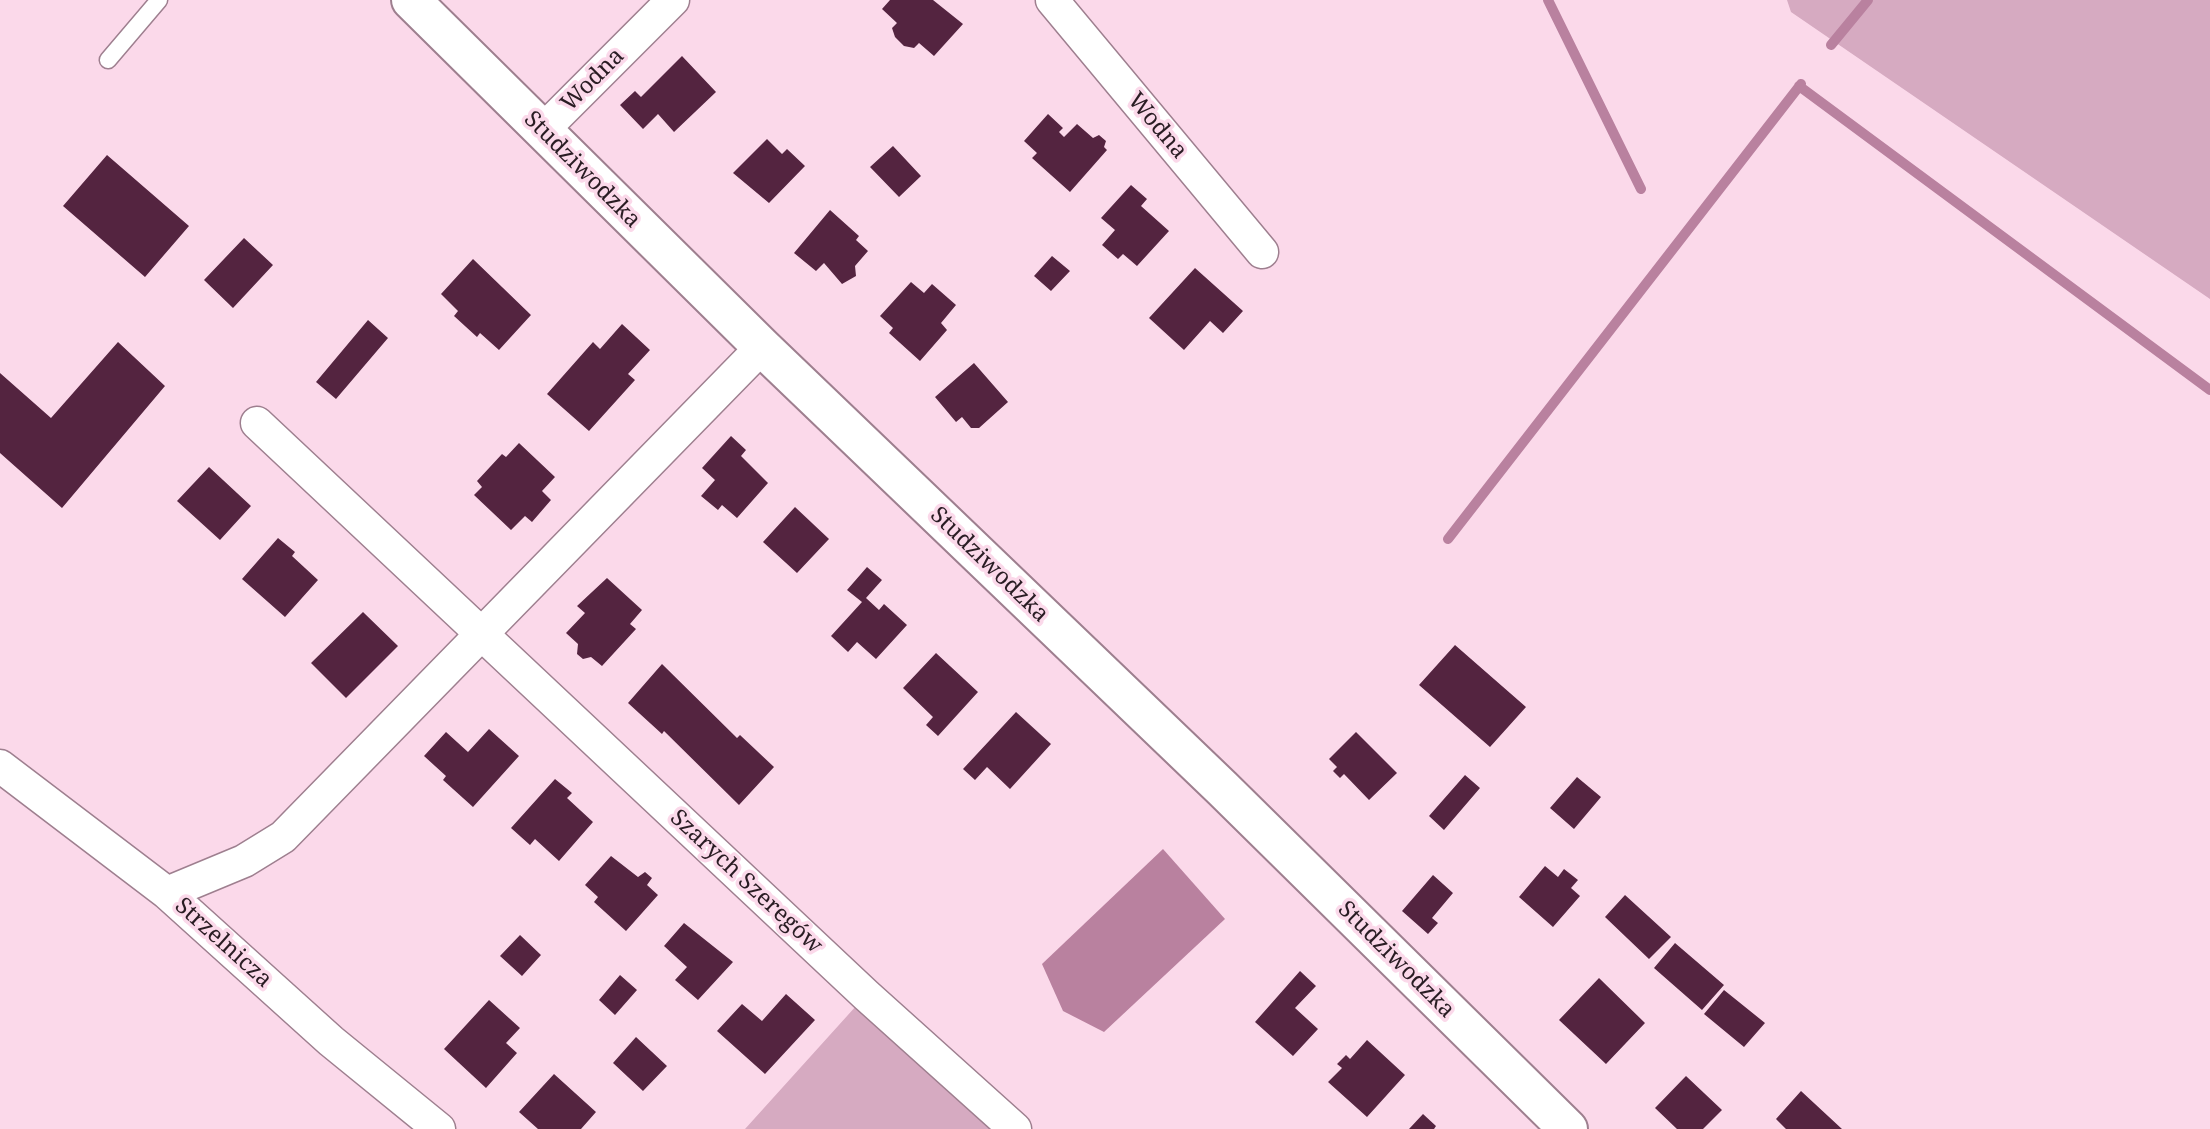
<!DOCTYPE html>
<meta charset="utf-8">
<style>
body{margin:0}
canvas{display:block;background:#fbd9ea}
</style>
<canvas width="2210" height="1129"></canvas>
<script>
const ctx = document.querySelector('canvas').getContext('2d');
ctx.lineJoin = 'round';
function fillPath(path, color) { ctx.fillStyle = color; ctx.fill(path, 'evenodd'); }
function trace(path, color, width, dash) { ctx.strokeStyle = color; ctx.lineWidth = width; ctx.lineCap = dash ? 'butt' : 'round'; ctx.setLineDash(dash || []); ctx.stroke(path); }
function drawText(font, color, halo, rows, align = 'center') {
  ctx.font = font + ' "Noto Serif",serif'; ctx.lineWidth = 7; ctx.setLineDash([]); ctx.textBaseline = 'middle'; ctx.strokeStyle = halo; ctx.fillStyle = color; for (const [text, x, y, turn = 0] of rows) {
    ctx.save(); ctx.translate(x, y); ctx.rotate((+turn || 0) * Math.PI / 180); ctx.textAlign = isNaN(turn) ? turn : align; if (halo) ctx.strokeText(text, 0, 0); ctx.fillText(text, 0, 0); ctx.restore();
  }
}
fillPath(new Path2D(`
 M 1787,0 L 2210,0 L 2210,299 L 1791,12 Z
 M 866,995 L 1014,1129 L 745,1129 Z`), '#d6aac1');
fillPath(new Path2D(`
 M 1163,849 L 1225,919 L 1104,1032 L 1063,1011 L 1042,964 Z`), '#b9819f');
trace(new Path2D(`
 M 1548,0 L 1641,189
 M 1831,45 L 1868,0
 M 1799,86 L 2210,390
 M 1448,539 L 1801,84`), '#b9819f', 10);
fillPath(new Path2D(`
 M 890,0 L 933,0 L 963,24 L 934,56 L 919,43 L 914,48 L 904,46 L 895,37 L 892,28 L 897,23 L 882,9 Z
 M 682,56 L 716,92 L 674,132 L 658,114 L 643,129 L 620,105 L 635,91 L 641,97 Z
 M 1048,114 L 1063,128 L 1059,132 L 1064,137 L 1077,124 L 1093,138 L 1099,135 L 1106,141 L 1104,147 L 1107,150 L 1070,192 L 1032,158 L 1037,153 L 1024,141 Z
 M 767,139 L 782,154 L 787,149 L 805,166 L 769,203 L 733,173 Z
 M 893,146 L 921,176 L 899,197 L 870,167 Z
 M 107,155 L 189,226 L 145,277 L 63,206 Z
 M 1131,185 L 1147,199 L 1141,206 L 1169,231 L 1137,266 L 1123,254 L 1118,259 L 1102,245 L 1115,230 L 1101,218 Z
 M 830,210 L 859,236 L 856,240 L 868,251 L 855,266 L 856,276 L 842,284 L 824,263 L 816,271 L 794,253 Z
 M 244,238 L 273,265 L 233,308 L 204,280 Z
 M 1052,256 L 1070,271 L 1051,291 L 1034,276 Z
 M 473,259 L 531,315 L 499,350 L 480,333 L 477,337 L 454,316 L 458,311 L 441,294 Z
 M 1195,268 L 1243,311 L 1223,333 L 1210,321 L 1184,350 L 1149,318 Z
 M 911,282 L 924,293 L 932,284 L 956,305 L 941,323 L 947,330 L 920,361 L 889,333 L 893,328 L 880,316 Z
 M 368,320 L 388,338 L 336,399 L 316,382 Z
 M 622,324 L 650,350 L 628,374 L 635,380 L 589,431 L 547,394 L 593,342 L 600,349 Z
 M 118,342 L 165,386 L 62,508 L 0,453 L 0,373 L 51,418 Z
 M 974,363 L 1008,402 L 979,428 L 971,428 L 962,417 L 956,422 L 935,397 Z
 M 731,436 L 746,450 L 741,456 L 768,483 L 737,518 L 722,505 L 718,510 L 701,496 L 715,480 L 702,468 Z
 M 519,443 L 555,477 L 542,491 L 551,500 L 532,522 L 525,516 L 511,530 L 474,495 L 482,487 L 477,481 L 502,454 L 506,457 Z
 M 209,467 L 251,506 L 220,540 L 177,501 Z
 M 795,507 L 829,539 L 797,573 L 763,542 Z
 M 278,538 L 295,552 L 292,556 L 318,580 L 285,617 L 242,579 Z
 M 867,567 L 882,580 L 866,598 L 879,610 L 884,604 L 907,625 L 876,659 L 857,642 L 848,652 L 831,636 L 862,602 L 847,590 Z
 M 607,578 L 642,610 L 630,624 L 636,629 L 602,666 L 591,657 L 583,659 L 577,654 L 578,644 L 566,633 L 585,613 L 577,606 Z
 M 363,612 L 398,646 L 346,698 L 311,663 Z
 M 1455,645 L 1526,707 L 1490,747 L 1419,685 Z
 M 936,653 L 978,692 L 938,736 L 926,725 L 933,717 L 903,688 Z
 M 662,664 L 737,738 L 740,735 L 774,767 L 739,805 L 664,731 L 662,734 L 628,703 Z
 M 1016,712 L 1051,744 L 1010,789 L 987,767 L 975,780 L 963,769 Z
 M 489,729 L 519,756 L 473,807 L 443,780 L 446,776 L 424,756 L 446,732 L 468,752 Z
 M 1356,732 L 1397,773 L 1369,800 L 1344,774 L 1340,778 L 1333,771 L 1337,767 L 1329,759 Z
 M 1465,775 L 1480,788 L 1444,830 L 1429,816 Z
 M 1577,777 L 1601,797 L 1574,829 L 1550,808 Z
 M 555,779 L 572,793 L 567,798 L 593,822 L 559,861 L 535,839 L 530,845 L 511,828 Z
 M 611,856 L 638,877 L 645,872 L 652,878 L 647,885 L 658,895 L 626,931 L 594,902 L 598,897 L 585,885 Z
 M 1545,866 L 1558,877 L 1564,869 L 1578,880 L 1571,888 L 1580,896 L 1553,927 L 1519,897 Z
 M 1433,875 L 1453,893 L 1432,918 L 1438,923 L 1428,934 L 1402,911 Z
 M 1625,895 L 1671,937 L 1649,959 L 1605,917 Z
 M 684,923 L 733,962 L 698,1000 L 675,980 L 687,967 L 664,946 Z
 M 520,935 L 541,955 L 522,976 L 500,956 Z
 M 1675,943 L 1724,985 L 1702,1010 L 1654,968 Z
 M 1300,971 L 1316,986 L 1295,1008 L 1318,1029 L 1293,1056 L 1255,1022 Z
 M 620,975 L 637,990 L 615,1015 L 599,1000 Z
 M 1599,978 L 1645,1023 L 1606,1064 L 1559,1020 Z
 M 1724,990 L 1765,1023 L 1744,1047 L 1704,1014 Z
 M 786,994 L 815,1020 L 765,1074 L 717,1031 L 742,1004 L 762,1021 Z
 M 489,1000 L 520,1028 L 506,1043 L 517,1053 L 486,1088 L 444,1049 Z
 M 636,1037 L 667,1066 L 643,1091 L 613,1063 Z
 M 1367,1040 L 1405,1075 L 1367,1117 L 1328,1082 L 1342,1068 L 1337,1064 L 1346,1055 L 1350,1059 Z
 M 554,1074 L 596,1112 L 581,1129 L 538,1129 L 519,1112 Z
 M 1686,1076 L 1722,1110 L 1703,1129 L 1677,1129 L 1655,1108 Z
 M 1801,1091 L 1842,1129 L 1786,1129 L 1776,1119 Z
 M 1423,1114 L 1436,1126 L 1434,1129 L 1409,1129 Z`), '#542440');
const lane = new Path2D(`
 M 108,60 L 159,0`);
const street = new Path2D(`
 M 1052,0 L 1262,252
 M 542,131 L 673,0
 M 257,423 L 866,995 L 1015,1129
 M 0,766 L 167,893 L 331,1041 L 439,1129
 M 167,893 L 244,861 L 283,837 L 762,347`);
const secondary = new Path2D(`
 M 411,0 L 762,347 L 1222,788 L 1568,1129`);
trace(lane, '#9e7f8f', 19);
trace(street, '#9e7f8f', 35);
trace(secondary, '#9e7f8f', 42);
trace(lane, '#fff', 16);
trace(street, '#fff', 32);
trace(secondary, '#fff', 38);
drawText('23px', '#291c23', '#fbd9ea', [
 ["Wodna",593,80,-45],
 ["Wodna",1157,126,50],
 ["Studziwodzka",582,170,45],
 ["Studziwodzka",989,565,44],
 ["Szarych Szeregów",746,882,43],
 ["Strzelnicza",223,943,42],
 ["Studziwodzka",1396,960,45]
]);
</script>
